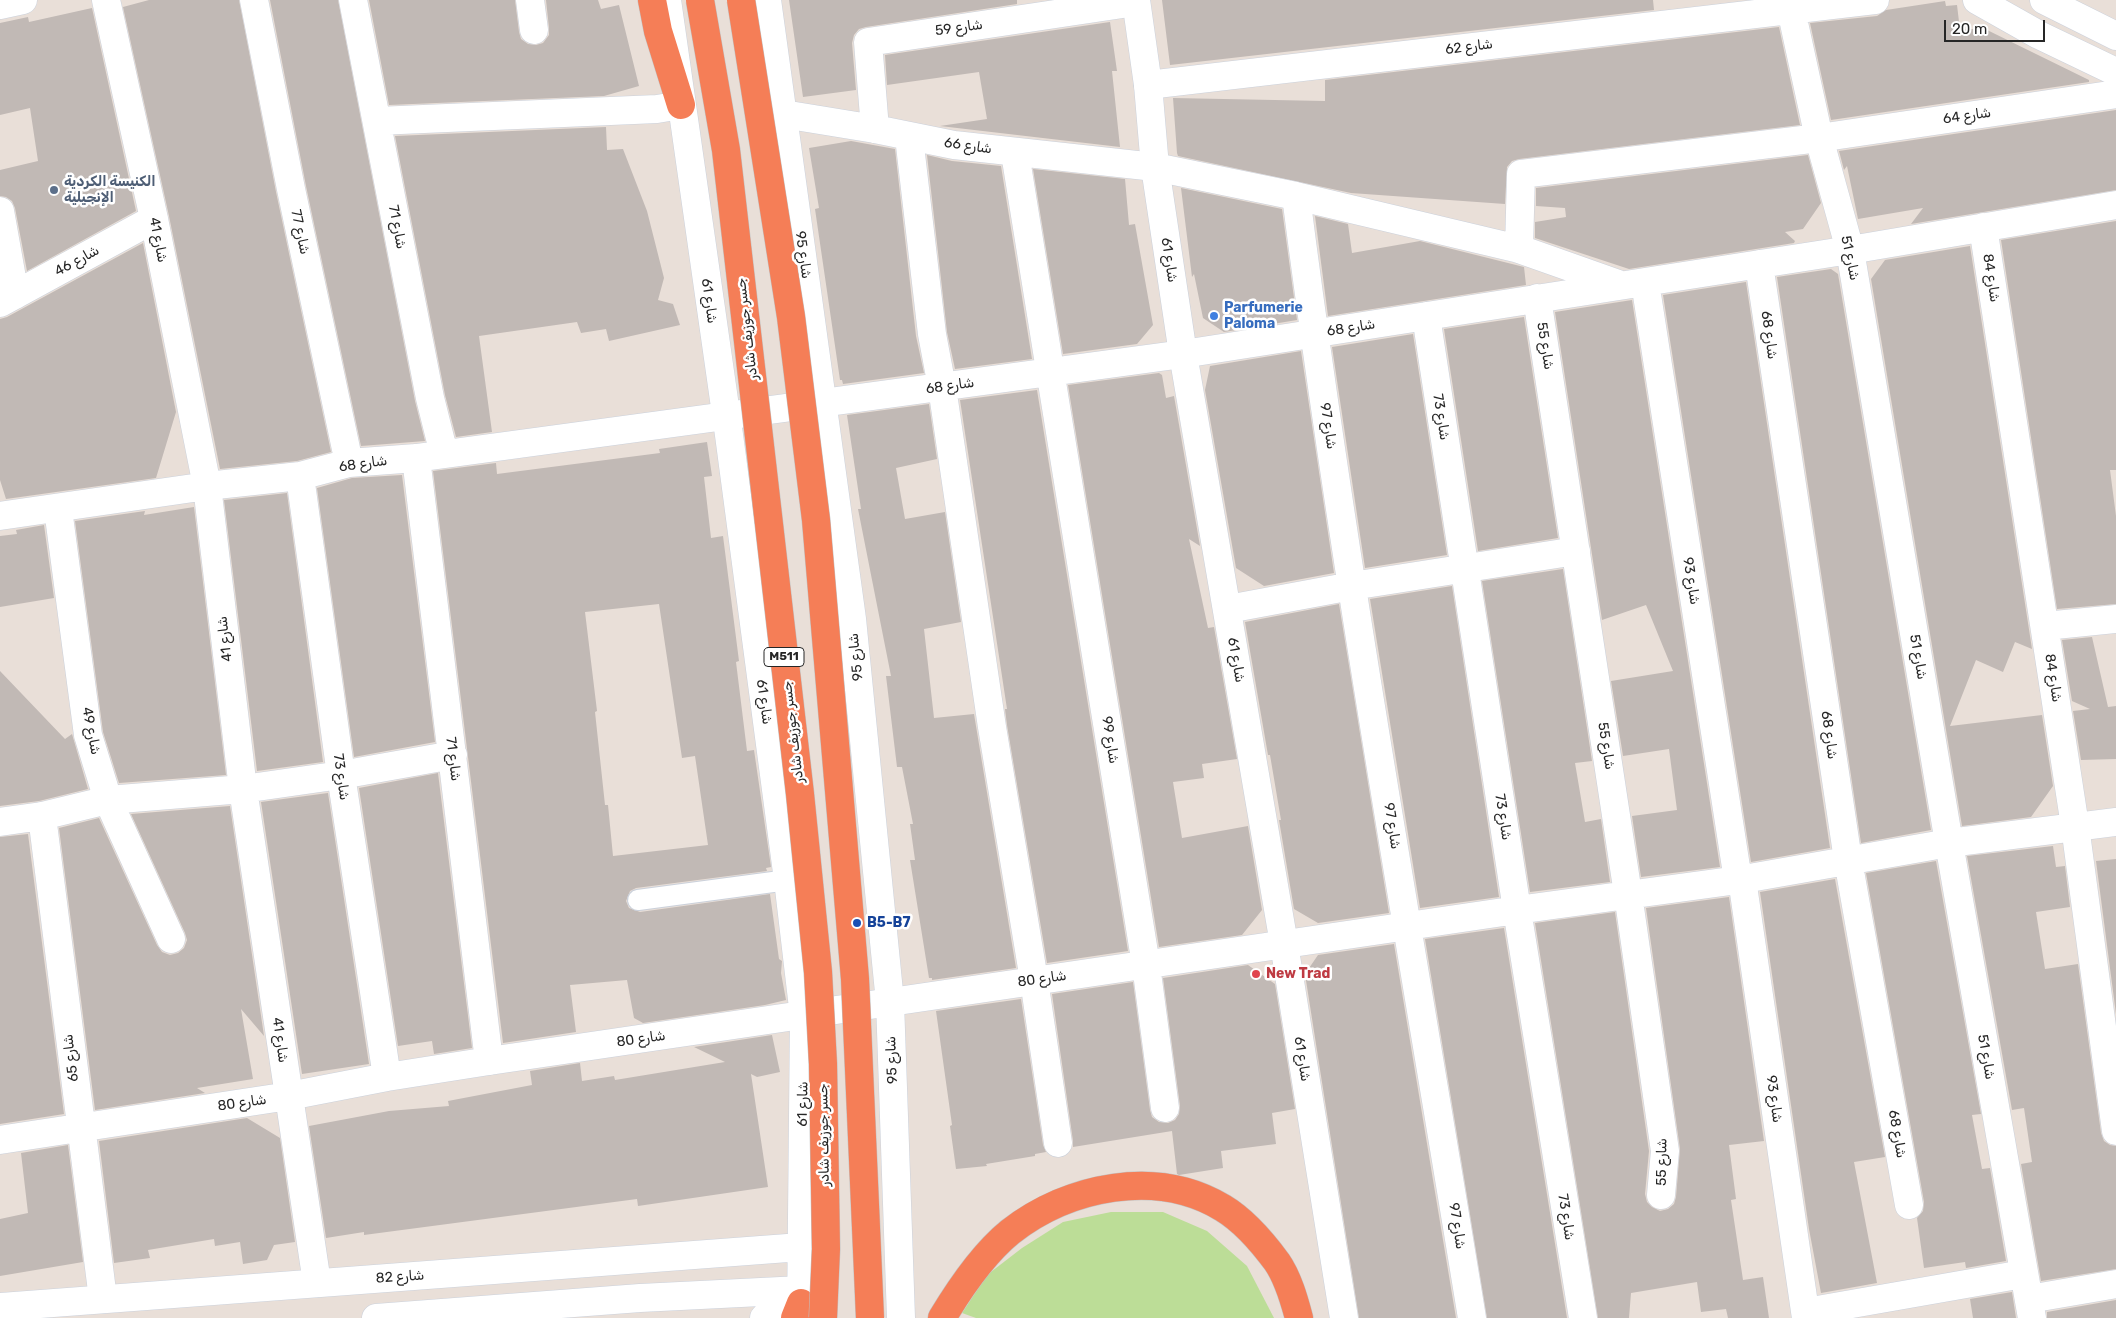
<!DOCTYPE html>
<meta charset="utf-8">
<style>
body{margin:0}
#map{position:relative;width:2116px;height:1318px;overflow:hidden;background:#e9dfd8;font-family:Rubik,sans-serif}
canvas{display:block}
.scale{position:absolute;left:1944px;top:20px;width:101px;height:22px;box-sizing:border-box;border:2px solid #262626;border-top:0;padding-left:6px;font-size:15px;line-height:18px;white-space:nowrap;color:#262626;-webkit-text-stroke:4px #fff;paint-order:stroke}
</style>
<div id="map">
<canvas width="2116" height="1318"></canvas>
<div class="scale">20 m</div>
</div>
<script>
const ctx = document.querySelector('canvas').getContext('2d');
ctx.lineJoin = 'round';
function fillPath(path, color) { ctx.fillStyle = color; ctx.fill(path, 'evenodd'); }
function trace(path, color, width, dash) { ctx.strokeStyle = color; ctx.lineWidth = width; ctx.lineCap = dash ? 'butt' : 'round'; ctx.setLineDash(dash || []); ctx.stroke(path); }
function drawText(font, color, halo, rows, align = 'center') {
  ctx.font = font + ' Rubik,"Noto Sans Arabic",sans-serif'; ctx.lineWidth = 5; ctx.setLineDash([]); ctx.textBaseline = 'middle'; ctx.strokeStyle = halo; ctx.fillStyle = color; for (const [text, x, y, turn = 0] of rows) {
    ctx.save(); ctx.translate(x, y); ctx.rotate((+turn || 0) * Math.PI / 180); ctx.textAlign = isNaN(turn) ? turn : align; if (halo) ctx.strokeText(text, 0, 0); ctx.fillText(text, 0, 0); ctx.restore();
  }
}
fillPath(new Path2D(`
 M 1111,1212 L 1163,1212 L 1207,1231 L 1247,1266 L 1274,1318 L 976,1318 L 962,1313 L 987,1275 L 1022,1248 L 1063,1222 Z`), '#bcdd97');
fillPath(new Path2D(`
 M 149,0 L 239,0 L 276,192 L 331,452 L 297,461 L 220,469 L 169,216 L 123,7 Z
 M 270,0 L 338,0 L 415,401 L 425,441 L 361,446 L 306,186 Z
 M 369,0 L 515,0 L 519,32 L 521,39 L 528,44 L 536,45 L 543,43 L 549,35 L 549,28 L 546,0 L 598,0 L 601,9 L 619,5 L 639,86 L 604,96 L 389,105 Z
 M 789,0 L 1017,0 L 1017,4 L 866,27 L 859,29 L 854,35 L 852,43 L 856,90 L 803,97 Z
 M 1162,0 L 1653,0 L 1654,10 L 1170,65 Z
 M 1945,1 L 1946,6 L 1957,5 L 1960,30 L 1983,28 L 2089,80 L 2089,82 L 1831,120 L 1810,23 L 1877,16 L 1886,10 Z
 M 92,8 L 136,211 L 27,271 L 15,208 L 12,201 L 6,197 L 0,196 L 0,170 L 38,161 L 30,108 L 0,115 L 0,23 L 28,17 L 29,22 Z
 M 1110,22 L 1117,71 L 1112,71 L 1120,147 L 940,126 L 987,119 L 979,72 L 887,85 L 885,55 Z
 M 1779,27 L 1800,125 L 1519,159 L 1512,161 L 1507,167 L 1505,204 L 1351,193 L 1178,156 L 1177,153 L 1173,98 L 1325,101 L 1325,80 Z
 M 2116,110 L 2116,190 L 1911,224 L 1923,208 L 1858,219 L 1847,166 L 1844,170 L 1839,151 Z
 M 606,127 L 607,150 L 623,149 L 647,211 L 664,278 L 658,300 L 673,304 L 680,325 L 609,341 L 606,329 L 581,333 L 577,322 L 479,336 L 492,432 L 456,437 L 445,395 L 395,136 Z
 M 851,141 L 895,149 L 916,336 L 924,373 L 843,384 L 842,380 L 840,380 L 815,209 L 819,208 L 809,148 Z
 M 927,155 L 952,161 L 1001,166 L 1032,359 L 955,369 L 947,332 Z
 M 1808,155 L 1821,203 L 1803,229 L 1785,232 L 1795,241 L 1794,243 L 1629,269 L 1535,238 L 1535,222 L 1566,217 L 1565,208 L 1536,206 L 1536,188 Z
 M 1033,169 L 1125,179 L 1129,225 L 1135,224 L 1153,325 L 1137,344 L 1063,354 Z
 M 1181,188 L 1282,209 L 1297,320 L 1224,332 L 1203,318 L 1194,274 L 1192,277 Z
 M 1315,216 L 1348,224 L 1352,253 L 1420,241 L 1524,267 L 1526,285 L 1328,316 Z
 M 2116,221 L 2116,470 L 2110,470 L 2116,516 L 2116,604 L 2057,609 L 2001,240 Z
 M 143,243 L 176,412 L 156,478 L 6,499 L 0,480 L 0,319 L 7,317 Z
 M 1970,246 L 2032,649 L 2015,642 L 2003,672 L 1976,660 L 1950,726 L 2042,715 L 2053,786 L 2031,817 L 1962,826 L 1871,279 L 1885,260 Z
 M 1831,269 L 1838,274 L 1931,830 L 1861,843 L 1777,277 Z
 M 1746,282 L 1830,848 L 1751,862 L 1663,295 Z
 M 1632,300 L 1720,867 L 1641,877 L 1632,816 L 1677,810 L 1669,749 L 1623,756 L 1611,681 L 1673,671 L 1646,605 L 1602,620 L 1555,312 Z
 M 1524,317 L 1558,538 L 1478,551 L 1444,329 Z
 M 1413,334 L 1447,555 L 1365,568 L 1332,347 Z
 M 1301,351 L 1334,573 L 1264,586 L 1236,568 L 1205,390 L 1210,366 Z
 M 1159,373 L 1162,375 L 1166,398 L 1174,396 L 1200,546 L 1189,539 L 1208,628 L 1214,627 L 1237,759 L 1202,764 L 1204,778 L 1173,782 L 1182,838 L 1248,826 L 1262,910 L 1242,935 L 1159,947 L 1068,385 Z
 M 1037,390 L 1128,951 L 1047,963 L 1007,725 L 1005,709 L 1007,709 L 960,400 Z
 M 929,404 L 937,459 L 896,468 L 905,519 L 945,512 L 961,622 L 924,629 L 934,718 L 974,714 L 1016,968 L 932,980 L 932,978 L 929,978 L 910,860 L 915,860 L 910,824 L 913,824 L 902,767 L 897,767 L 886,676 L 891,676 L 858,509 L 861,509 L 847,415 Z
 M 707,442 L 712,476 L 704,477 L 711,538 L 723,536 L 739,661 L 736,662 L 747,751 L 754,750 L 771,867 L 766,868 L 767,871 L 636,888 L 630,891 L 626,901 L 629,908 L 640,912 L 770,894 L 779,959 L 782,961 L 781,973 L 786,1000 L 765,1005 L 643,1023 L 634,1018 L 627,980 L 570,985 L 576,1032 L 503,1043 L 433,471 L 496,463 L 497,474 L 660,453 L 659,449 ZM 659,604 L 682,758 L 695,756 L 708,845 L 613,856 L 608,805 L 605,805 L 595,712 L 597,711 L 585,612 Z
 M 402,475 L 435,742 L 354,757 L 317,488 L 352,478 Z
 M 287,493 L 323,762 L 257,771 L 224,500 Z
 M 194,507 L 226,775 L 119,783 L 103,732 L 75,521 L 145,511 L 144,515 Z
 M 44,525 L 54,598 L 0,607 L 0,536 L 17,534 L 16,530 Z
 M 1563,569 L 1592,761 L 1575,763 L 1585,822 L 1601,819 L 1610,882 L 1530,892 L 1482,581 Z
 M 1452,586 L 1499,897 L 1420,908 L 1370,599 Z
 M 1339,604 L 1389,913 L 1318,923 L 1294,909 L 1279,820 L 1281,820 L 1270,755 L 1268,755 L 1245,622 Z
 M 2092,637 L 2108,707 L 2116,706 L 2116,759 L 2081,760 L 2073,711 L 2090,709 L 2072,701 L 2062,640 Z
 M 0,671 L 65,739 L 72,734 L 88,789 L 39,801 L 0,806 Z
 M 438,773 L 472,1048 L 434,1054 L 432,1041 L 398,1046 L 359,788 Z
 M 328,793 L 369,1064 L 302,1074 L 261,802 Z
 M 230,806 L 264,1036 L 241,1009 L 253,1079 L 197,1088 L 205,1093 L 95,1110 L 59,828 L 99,818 L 157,945 L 162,952 L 170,955 L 178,953 L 184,948 L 187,940 L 185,933 L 131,814 Z
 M 28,834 L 64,1114 L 0,1124 L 0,837 Z
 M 2053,846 L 2056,867 L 2065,866 L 2070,907 L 2036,912 L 2045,969 L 2078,964 L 2101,1133 L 2104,1141 L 2110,1145 L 2116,1146 L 2116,1269 L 2041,1281 L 2021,1164 L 2032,1162 L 2024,1108 L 2012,1110 L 1967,856 Z
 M 2116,859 L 2116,1014 L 2096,861 Z
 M 1936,861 L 1981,1114 L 1972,1115 L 1982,1169 L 1990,1168 L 2006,1261 L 1966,1268 L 1965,1262 L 1924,1268 L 1917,1218 L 1923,1211 L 1924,1202 L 1866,873 Z
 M 1835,879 L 1885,1157 L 1854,1162 L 1877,1283 L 1821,1293 L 1809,1229 L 1760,892 Z
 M 1729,897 L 1764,1141 L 1729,1145 L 1736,1199 L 1731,1200 L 1743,1280 L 1763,1277 L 1769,1318 L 1728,1318 L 1726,1309 L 1701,1312 L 1697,1282 L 1631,1293 L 1629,1318 L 1598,1318 L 1535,923 L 1615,912 L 1649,1151 L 1645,1194 L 1647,1202 L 1652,1207 L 1660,1211 L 1668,1209 L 1674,1204 L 1676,1197 L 1680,1149 L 1646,908 Z
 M 1504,928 L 1567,1318 L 1487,1318 L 1425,939 Z
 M 1394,944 L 1433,1180 L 1456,1318 L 1359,1318 L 1305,974 L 1318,955 Z
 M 1248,965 L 1275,984 L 1295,1109 L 1272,1113 L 1276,1144 L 1221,1151 L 1223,1168 L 1179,1175 L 1177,1174 L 1172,1131 L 1073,1147 L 1073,1141 L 1052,994 L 1133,982 L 1150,1110 L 1152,1117 L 1159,1122 L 1168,1123 L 1175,1120 L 1179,1114 L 1180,1106 L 1163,978 Z
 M 1021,999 L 1043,1145 L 1046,1152 L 1035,1154 L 1035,1156 L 986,1164 L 987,1166 L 956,1169 L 950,1126 L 952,1125 L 936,1011 Z
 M 772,1035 L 780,1072 L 757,1077 L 751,1074 L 768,1187 L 638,1206 L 637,1199 L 364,1235 L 364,1232 L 326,1238 L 309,1126 L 389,1111 L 449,1106 L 448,1101 L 532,1085 L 530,1071 L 580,1063 L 582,1081 L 614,1076 L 615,1080 L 725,1062 L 694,1047 Z
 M 247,1118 L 280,1138 L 295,1242 L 274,1245 L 267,1260 L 243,1264 L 240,1242 L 215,1246 L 214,1239 L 148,1250 L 150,1258 L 114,1263 L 99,1141 Z
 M 68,1145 L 83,1262 L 0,1276 L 0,1219 L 28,1213 L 21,1153 Z
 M 2012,1292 L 2016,1318 L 1973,1318 L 1970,1299 Z
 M 2116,1300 L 2116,1318 L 2047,1318 L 2047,1312 Z`), '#c1b9b5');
const lane = new Path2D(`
 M 638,900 L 788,880`);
const street = new Path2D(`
 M 106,0 L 154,219 L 207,486 L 243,789 L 317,1283
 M 254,0 L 291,189 L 349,463
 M 353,0 L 430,398 L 444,454
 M 530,0 L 534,30
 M 1789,0 L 1819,138 L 1850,250 L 1949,843 L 2032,1318
 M 0,5 L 23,0
 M 1148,85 L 1875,0
 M 783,114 L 875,129 L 954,145 L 1155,167 L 1296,196 L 1519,249 L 1618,284
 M 377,121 L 657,109 L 681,105
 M 875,129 L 868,42 L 1136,2
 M 909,137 L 932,334 L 942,387 L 992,727 L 1034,980 L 1058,1143
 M 1015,153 L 1146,965 L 1165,1108
 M 1296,196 C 1344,571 1411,944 1472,1318
 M 0,211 L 15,295
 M 1983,227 L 2075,826 L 2116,1131
 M 1519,249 L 1521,174 L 1819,138 L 2116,94
 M 1759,264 L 1848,860 L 1909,1205
 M 1645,282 L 1738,880
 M 1537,298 L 1628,894 L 1665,1151 L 1661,1195
 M 0,303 L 154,219
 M 1426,316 L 1517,910 L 1583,1318
 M 416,458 L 489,1061
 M 300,476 L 341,775 L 387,1077
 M 58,509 L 88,735 L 108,800 L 171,939
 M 0,516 L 207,486 L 300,476 L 349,463 L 416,458 L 1183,354 L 1850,250 L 2116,205
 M 1228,609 L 1352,586 L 1576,551
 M 2045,626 L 2116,619
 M 42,816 L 103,1299
 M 0,822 L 42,816 L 108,800 L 243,789 L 341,775 L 453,755
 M 1742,879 L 1806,1318
 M 0,1140 L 289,1096 L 387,1077 L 489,1061 L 1517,910 L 1738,880 L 1949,843 L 2116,822
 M 2029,1299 L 2116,1284
 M 1806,1312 L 2023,1274
 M 764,1318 L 775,1306 L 801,1290`);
const secondary = new Path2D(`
 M 667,0 L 729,435 L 788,880 L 804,1016 L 801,1318
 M 767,0 L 852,619 L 890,1002 L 901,1318
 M 1136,0 L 1148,85 L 1155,167 L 1183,354 L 1284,944 L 1344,1318
 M 1977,0 L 2039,35 L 2116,72
 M 2044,0 L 2116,36
 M 0,1307 L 801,1247
 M 376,1318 L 640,1298 L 801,1290`);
const highway = new Path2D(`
 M 652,0 L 658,31 L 681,105
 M 795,1318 L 801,1303
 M 942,1318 C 960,1288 983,1254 1010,1232 C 1069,1186 1157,1168 1223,1208 C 1243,1220 1263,1243 1277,1262 C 1288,1278 1294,1299 1299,1318`);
trace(lane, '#cbd1db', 22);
trace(street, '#cbd1db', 29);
trace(secondary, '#cbd1db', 29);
trace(highway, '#c2c2c2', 29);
trace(lane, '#fff', 20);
trace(street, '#fff', 28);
trace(secondary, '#fff', 28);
trace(highway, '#f57e57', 28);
const highwayBridge = new Path2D(`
 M 700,0 L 726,150 L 800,794 L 818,972 L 823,1064 L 826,1249 L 823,1318
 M 741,0 L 791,317 L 816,520 L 855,979 L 870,1318`);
trace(highwayBridge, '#c2c2c2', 29, []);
trace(highwayBridge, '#f57e57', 28);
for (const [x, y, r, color] of [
 [54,190,5,"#5c6f8a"],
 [1214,316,5,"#3f7fe0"],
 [857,923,5,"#1a4fb4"],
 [1256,974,5,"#e0444e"]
]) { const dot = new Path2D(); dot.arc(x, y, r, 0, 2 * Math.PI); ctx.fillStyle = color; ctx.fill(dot); trace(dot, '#fff', 2); }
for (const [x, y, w] of [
 [784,657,40]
]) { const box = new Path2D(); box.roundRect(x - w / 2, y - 9.5, w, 19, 4); ctx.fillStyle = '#fff'; ctx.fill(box); trace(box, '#262626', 1); }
drawText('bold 12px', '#262626', null, [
 ["M511",784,657]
]);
drawText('14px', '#262626', '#fff', [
 ["شارع 59",959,28,-8],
 ["شارع 62",1469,47,-7],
 ["شارع 64",1967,116,-8],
 ["شارع 66",968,146,8],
 ["شارع 71",397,227,79],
 ["شارع 77",300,232,78],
 ["شارع 41",158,240,79],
 ["شارع 95",803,255,82],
 ["شارع 51",1850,258,78],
 ["شارع 61",1169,260,81],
 ["شارع 46",77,261,-29],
 ["شارع 84",1991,278,81],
 ["شارع 61",709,301,82],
 ["شارع 68",1351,328,-9],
 ["جسر جوزيف شادر",747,329,-97],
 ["شارع 68",1769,335,82],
 ["شارع 55",1545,346,81],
 ["شارع 68",950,386,-8],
 ["شارع 73",1441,417,81],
 ["شارع 97",1328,426,81],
 ["شارع 68",363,464,-8],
 ["شارع 93",1691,581,81],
 ["شارع 41",225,639,-97],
 ["شارع 95",856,657,-96],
 ["شارع 51",1918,657,80],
 ["شارع 61",1236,660,80],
 ["شارع 84",2053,678,81],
 ["شارع 61",764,702,82],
 ["شارع 49",91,731,79],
 ["جسر جوزيف شادر",793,732,-97],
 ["شارع 68",1829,735,82],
 ["شارع 99",1110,740,81],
 ["شارع 55",1606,746,81],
 ["شارع 71",453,759,83],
 ["شارع 73",341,777,82],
 ["شارع 73",1503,817,81],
 ["شارع 97",1392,826,81],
 ["شارع 80",1042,979,-8],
 ["شارع 80",641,1039,-8],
 ["شارع 41",280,1040,82],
 ["شارع 51",1986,1057,80],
 ["شارع 65",71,1058,-97],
 ["شارع 61",1302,1059,81],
 ["شارع 95",892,1060,-92],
 ["شارع 93",1774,1099,82],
 ["شارع 80",242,1103,-8],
 ["شارع 61",803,1104,-89],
 ["شارع 68",1897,1134,80],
 ["جسر جوزيف شادر",824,1135,-91],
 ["شارع 55",1662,1162,-89],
 ["شارع 73",1566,1217,81],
 ["شارع 97",1457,1226,81],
 ["شارع 82",400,1277,-4]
]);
drawText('bold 14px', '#4e5e75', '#fff', [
 ["الكنيسة الكردية",64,182],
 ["الإنجيلية",64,198]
], 'left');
drawText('bold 14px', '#366cbe', '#fff', [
 ["Parfumerie",1224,308],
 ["Paloma",1224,324]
], 'left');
drawText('bold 14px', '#164399', '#fff', [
 ["B5-B7",867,923]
], 'left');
drawText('bold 14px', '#be3a42', '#fff', [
 ["New Trad",1266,974]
], 'left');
</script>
